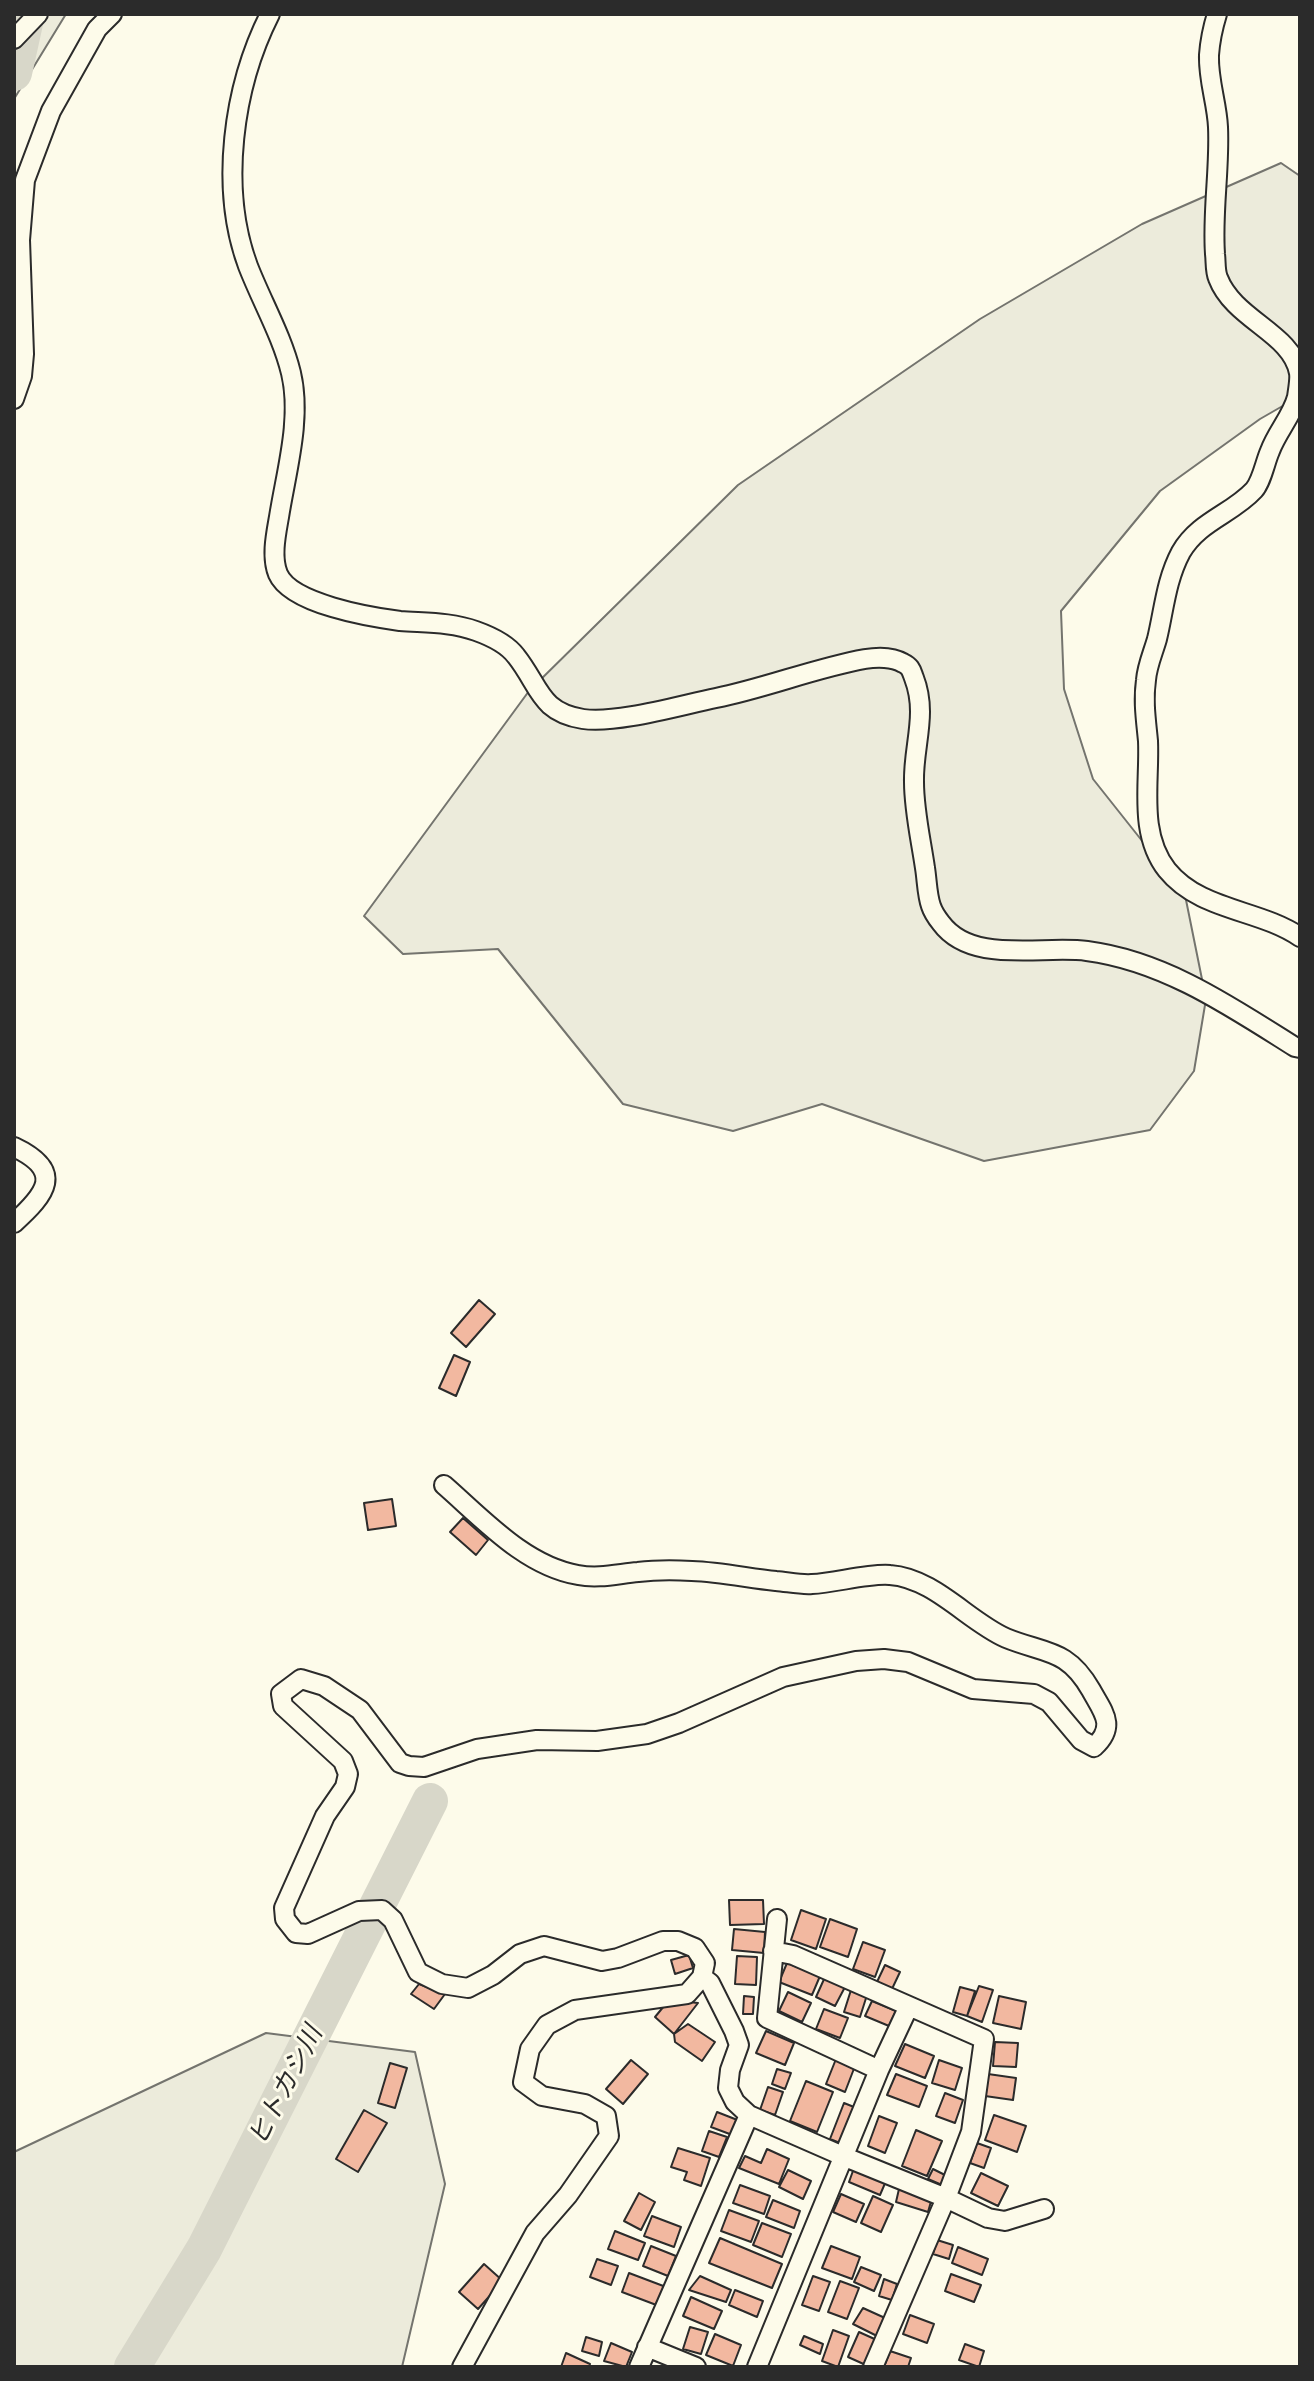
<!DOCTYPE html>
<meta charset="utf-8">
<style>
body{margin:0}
#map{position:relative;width:1314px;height:2381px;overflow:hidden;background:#fdfbea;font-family:Rubik,sans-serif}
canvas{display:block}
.frame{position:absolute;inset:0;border:16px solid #2b2b2b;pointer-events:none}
</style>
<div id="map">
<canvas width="1314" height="2381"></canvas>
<div class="frame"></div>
</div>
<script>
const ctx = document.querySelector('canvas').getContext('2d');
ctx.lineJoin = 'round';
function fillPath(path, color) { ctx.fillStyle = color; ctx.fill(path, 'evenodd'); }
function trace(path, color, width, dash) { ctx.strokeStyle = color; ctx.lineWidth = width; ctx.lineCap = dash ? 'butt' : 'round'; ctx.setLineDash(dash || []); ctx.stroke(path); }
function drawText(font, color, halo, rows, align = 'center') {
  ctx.font = font + ' Rubik,"Noto Sans JP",sans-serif'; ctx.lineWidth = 6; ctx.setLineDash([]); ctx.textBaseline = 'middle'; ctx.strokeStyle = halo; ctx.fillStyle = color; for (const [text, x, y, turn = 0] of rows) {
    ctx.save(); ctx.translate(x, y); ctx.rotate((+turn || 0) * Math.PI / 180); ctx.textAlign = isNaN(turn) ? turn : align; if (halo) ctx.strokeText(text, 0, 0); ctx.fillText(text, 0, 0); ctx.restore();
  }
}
const green = new Path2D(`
 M 14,14 L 66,14 L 14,99 Z
 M 1281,163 L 1300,176 L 1300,396 L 1260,419 L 1160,491 L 1061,611 L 1064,689 L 1093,779 L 1185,895 L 1206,999 L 1194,1071 L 1150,1130 L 984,1161 L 822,1104 L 733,1131 L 623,1104 L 498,949 L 403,954 L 364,916 L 529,691 L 738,485 L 980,319 L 1142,224 Z
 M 266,2033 L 415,2052 L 445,2184 L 402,2367 L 14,2367 L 14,2152 Z`);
fillPath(green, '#ecebdb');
trace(green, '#74746e', 2);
trace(new Path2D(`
 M 14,73 L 27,14
 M 132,2367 L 204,2249 L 430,1801`), '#d8d7c9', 36);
const building = new Path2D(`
 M 479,1300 L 495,1314 L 466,1347 L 451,1333 Z
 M 454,1355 L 470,1362 L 456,1396 L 439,1388 Z
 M 392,1499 L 396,1526 L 368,1530 L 364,1503 Z
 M 463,1518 L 488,1540 L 476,1555 L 450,1532 Z
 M 729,1900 L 763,1900 L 764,1924 L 730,1925 Z
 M 801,1910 L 826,1919 L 816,1949 L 791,1940 Z
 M 830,1919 L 857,1929 L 848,1957 L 820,1947 Z
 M 734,1929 L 765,1932 L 764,1953 L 732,1950 Z
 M 863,1942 L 885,1950 L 875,1977 L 853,1969 Z
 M 689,1955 L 693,1968 L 675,1974 L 671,1960 Z
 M 737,1956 L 757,1957 L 756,1985 L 735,1984 Z
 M 787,1963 L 820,1976 L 812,1995 L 779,1982 Z
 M 885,1965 L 900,1972 L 891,1991 L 876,1984 Z
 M 825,1977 L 845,1987 L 835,2006 L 816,1997 Z
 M 419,1984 L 445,1994 L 434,2009 L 411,1994 Z
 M 979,1986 L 993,1990 L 982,2022 L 967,2016 Z
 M 960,1987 L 975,1991 L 967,2016 L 953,2012 Z
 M 851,1990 L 867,1995 L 860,2017 L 844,2012 Z
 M 788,1992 L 811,2003 L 802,2022 L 779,2011 Z
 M 744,1996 L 754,1997 L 753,2014 L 743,2014 Z
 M 999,1996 L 1026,2002 L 1021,2029 L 993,2023 Z
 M 669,2000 L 698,2003 L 674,2034 L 655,2017 Z
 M 872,2001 L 896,2011 L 889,2026 L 865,2016 Z
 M 824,2009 L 848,2018 L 840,2038 L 816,2029 Z
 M 688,2024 L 715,2042 L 702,2061 L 675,2042 L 674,2034 Z
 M 766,2031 L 794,2043 L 785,2065 L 756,2053 Z
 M 995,2042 L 1018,2043 L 1016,2067 L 993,2066 Z
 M 905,2044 L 934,2056 L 925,2078 L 895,2066 Z
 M 836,2059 L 855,2066 L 845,2092 L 826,2084 Z
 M 631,2060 L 648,2074 L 623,2104 L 606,2089 Z
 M 939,2060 L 962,2068 L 955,2090 L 932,2083 Z
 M 390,2063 L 407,2068 L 395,2108 L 378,2103 Z
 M 777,2069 L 791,2073 L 785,2089 L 772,2084 Z
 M 896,2074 L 927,2086 L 919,2107 L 887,2095 Z
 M 988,2074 L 1016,2078 L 1013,2100 L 985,2096 Z
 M 806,2081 L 833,2092 L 817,2132 L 790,2121 Z
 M 768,2087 L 783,2092 L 775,2115 L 760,2110 Z
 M 945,2093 L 963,2100 L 955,2123 L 936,2116 Z
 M 844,2103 L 859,2109 L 845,2145 L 830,2139 Z
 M 364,2110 L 387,2123 L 358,2172 L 336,2159 Z
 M 717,2112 L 740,2121 L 735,2136 L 711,2127 Z
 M 994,2115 L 1026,2126 L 1017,2152 L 985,2140 Z
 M 879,2116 L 897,2123 L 885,2153 L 868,2146 Z
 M 916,2130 L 942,2141 L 927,2176 L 902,2166 Z
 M 709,2131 L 727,2137 L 719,2157 L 702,2151 Z
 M 977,2143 L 991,2148 L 984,2168 L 970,2163 Z
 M 678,2148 L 710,2158 L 701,2186 L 684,2180 L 687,2172 L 671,2167 Z
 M 767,2149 L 789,2159 L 779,2184 L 739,2168 L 745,2156 L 761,2163 Z
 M 854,2168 L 886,2181 L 880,2195 L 849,2182 Z
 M 933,2169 L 947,2176 L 942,2185 L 928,2179 Z
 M 788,2170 L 811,2181 L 803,2199 L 779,2187 Z
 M 981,2173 L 1008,2186 L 998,2206 L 971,2193 Z
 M 740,2185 L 770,2196 L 764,2214 L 733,2203 Z
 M 899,2189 L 932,2198 L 928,2212 L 896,2202 Z
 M 639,2193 L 655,2202 L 641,2230 L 624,2221 Z
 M 841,2194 L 864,2204 L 856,2222 L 833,2212 Z
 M 873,2196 L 893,2205 L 881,2232 L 861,2223 Z
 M 773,2200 L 800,2211 L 794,2228 L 766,2217 Z
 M 729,2210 L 759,2221 L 751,2242 L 721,2231 Z
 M 652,2216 L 681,2227 L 674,2247 L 644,2236 Z
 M 762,2223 L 791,2234 L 782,2257 L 753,2245 Z
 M 615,2231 L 645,2243 L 638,2260 L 608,2249 Z
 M 720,2238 L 782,2264 L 772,2288 L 709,2263 Z
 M 937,2240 L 953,2245 L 949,2259 L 933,2254 Z
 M 651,2246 L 676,2256 L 668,2276 L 643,2266 Z
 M 831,2246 L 860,2257 L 852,2279 L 822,2268 Z
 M 958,2247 L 988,2259 L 982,2275 L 952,2263 Z
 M 597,2259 L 618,2266 L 611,2285 L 590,2277 Z
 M 484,2264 L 503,2281 L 478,2309 L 459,2292 Z
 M 861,2267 L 881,2275 L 874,2291 L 854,2282 Z
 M 629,2273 L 666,2287 L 659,2306 L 622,2292 Z
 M 951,2274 L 981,2285 L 974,2302 L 945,2291 Z
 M 700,2276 L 731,2290 L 726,2302 L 689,2290 Z
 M 813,2276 L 830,2282 L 819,2311 L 802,2305 Z
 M 884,2279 L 897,2284 L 892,2300 L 879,2296 Z
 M 840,2281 L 859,2288 L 847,2319 L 828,2312 Z
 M 735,2290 L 763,2301 L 757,2317 L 729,2305 Z
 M 691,2297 L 722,2311 L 714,2329 L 683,2316 Z
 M 863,2308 L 885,2318 L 877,2336 L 853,2324 Z
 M 910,2315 L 934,2324 L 927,2343 L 903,2334 Z
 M 690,2327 L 708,2332 L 701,2354 L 683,2349 Z
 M 833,2330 L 849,2336 L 838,2367 L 822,2361 Z
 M 859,2332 L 879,2341 L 868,2366 L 848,2357 Z
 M 715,2334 L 741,2345 L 733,2366 L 706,2355 Z
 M 804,2336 L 823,2344 L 820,2354 L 800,2345 Z
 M 586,2337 L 602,2342 L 599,2356 L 582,2351 Z
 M 611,2343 L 632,2352 L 626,2367 L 604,2361 Z
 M 965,2344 L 984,2351 L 979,2367 L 959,2360 Z
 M 890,2351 L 911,2358 L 908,2367 L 884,2367 Z
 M 566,2353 L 590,2364 L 589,2367 L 561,2367 Z`);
fillPath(building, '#f2b8a0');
trace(building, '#2b2b2b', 2);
const street = new Path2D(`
 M 270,14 C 233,87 219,188 248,266 C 262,302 282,336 291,373 C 302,419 286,472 279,517 C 276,534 271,557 278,574 C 291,604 370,617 400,621 C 426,623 451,622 476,631 C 490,636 507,644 516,656 C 540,686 539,712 583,719 C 617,724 681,705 716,698 C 766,688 815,668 865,659 C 877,657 893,657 903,663 C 911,667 911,670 914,678 C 928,714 913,746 914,782 C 914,811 921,840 925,868 C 927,880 927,895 931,906 C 933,912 937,918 941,923 C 972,965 1042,945 1087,951 C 1164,961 1230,1006 1295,1047 L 1300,1048
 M 1217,14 C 1213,27 1210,41 1209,55 C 1208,80 1217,103 1218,127 C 1220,169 1212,212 1215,254 C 1216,262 1215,271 1218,278 C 1234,320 1292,333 1299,373 C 1300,379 1298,390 1297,397 C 1292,416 1277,432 1270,451 C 1265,462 1262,481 1254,490 C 1232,514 1199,521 1181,552 C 1166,580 1164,610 1157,639 C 1153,653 1147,666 1146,680 C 1143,701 1146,720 1148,741 C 1150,783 1138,833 1167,870 C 1200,911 1259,909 1300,937
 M 14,39 L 38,14
 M 14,399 L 22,376 L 24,354 L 20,240 L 25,180 L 51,111 L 97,29 L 112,14
 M 14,1147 C 65,1171 46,1194 14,1223
 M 444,1485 C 483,1519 525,1566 578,1575 C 598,1579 617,1574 638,1572 C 655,1570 674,1570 692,1571 C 720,1572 748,1578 776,1581 C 788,1582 801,1585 812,1584 C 835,1583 869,1573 890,1575 C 934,1578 969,1622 1006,1638 C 1045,1654 1067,1648 1091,1690 C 1103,1712 1117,1726 1094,1747 L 1081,1740 L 1049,1702 L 1034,1694 L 973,1689 L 908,1662 L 884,1659 L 856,1661 L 783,1677 L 679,1723 L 647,1734 L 597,1741 L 537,1740 L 477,1749 L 424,1767 L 409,1766 L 400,1763 L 360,1710 L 324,1686 L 301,1679 L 281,1694 L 283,1706 L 343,1761 L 348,1774 L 345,1787 L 325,1816 L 284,1908 L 285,1919 L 296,1933 L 308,1934 L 359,1911 L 382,1910 L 393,1920 L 418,1972 L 442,1984 L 468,1988 L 493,1975 L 520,1954 L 544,1946 L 602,1961 L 618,1958 L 663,1941 L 678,1941 L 695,1948 L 705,1963 L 702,1977 L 687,1994 L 575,2010 L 547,2025 L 530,2049 L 523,2082 L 542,2096 L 585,2104 L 606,2116 L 609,2136 L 568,2195 L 535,2233 L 462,2367
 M 777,1919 L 767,2018 L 879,2070
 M 773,1951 L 793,1955 L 984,2039 L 971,2132 L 946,2198 L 873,2367
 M 702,1977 L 710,1983 L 734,2031 L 739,2045 L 730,2070 L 728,2088 L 735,2102 L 749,2115 L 845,2157 L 946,2198 L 988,2218 L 1005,2221 L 1044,2209
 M 647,2347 L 696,2367
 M 639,2367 L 749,2115
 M 757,2367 L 879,2070 L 908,2008`);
trace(street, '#2b2b2b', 22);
trace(street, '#fdfbea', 18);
drawText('italic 26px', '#2b2b2b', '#fdfbea', [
 ["ヒトカシ川",286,2086,-63]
]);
</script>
